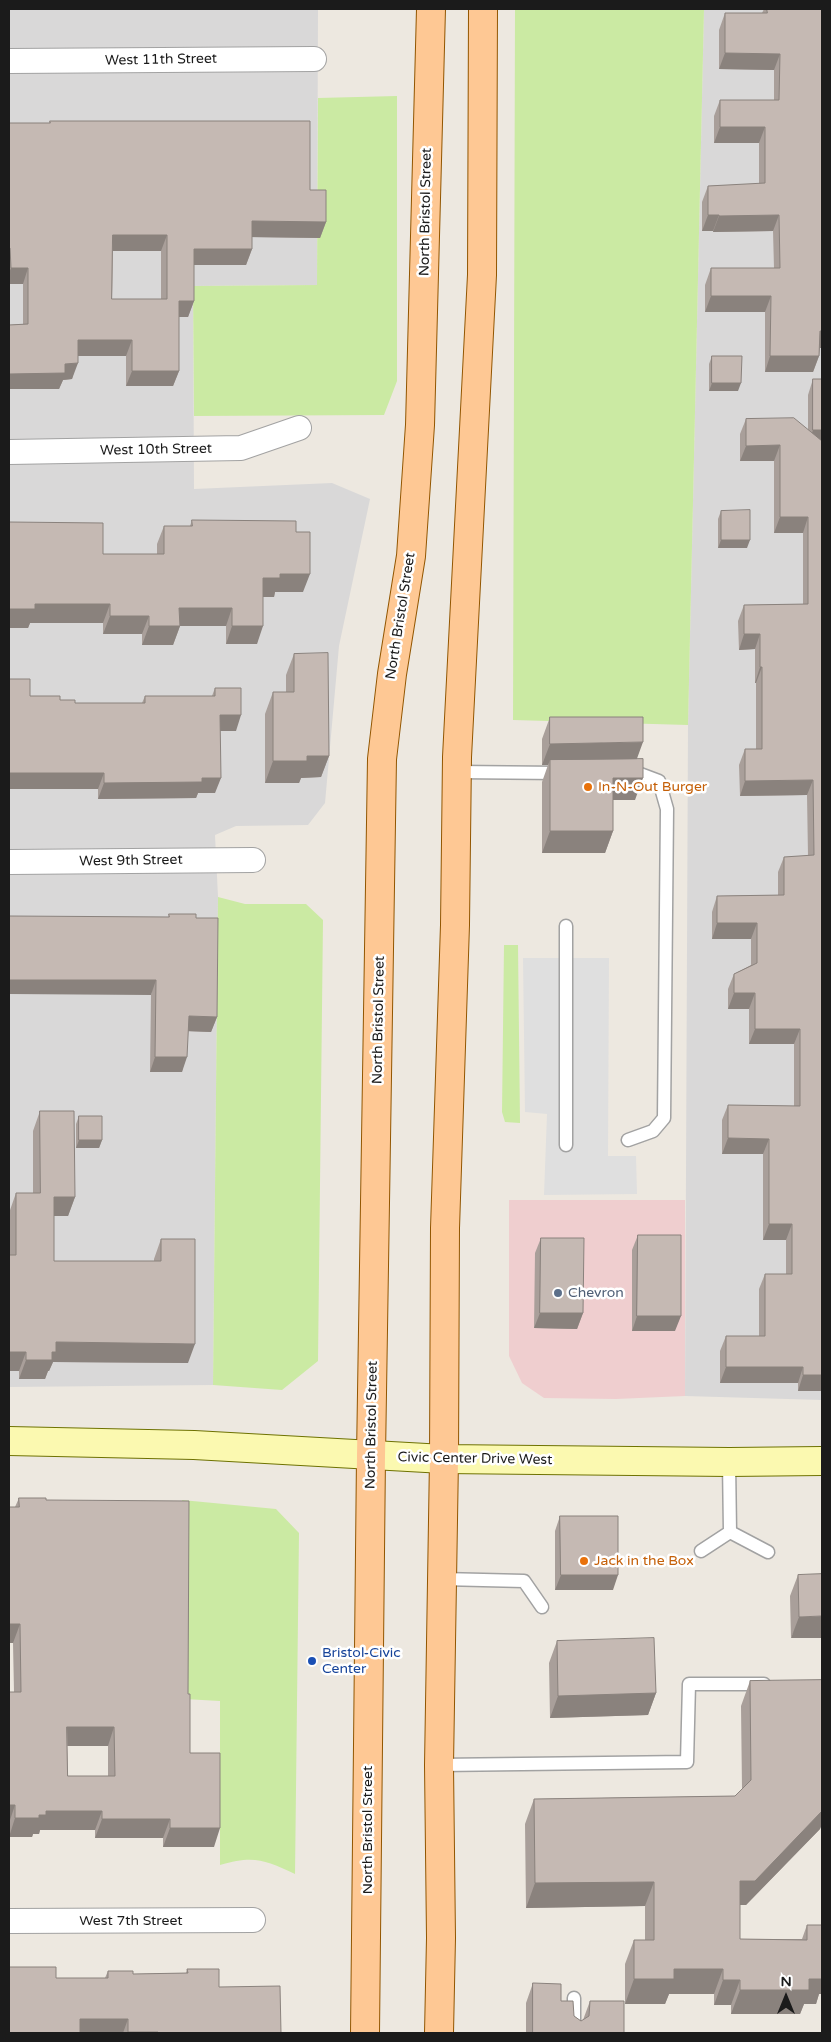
<!DOCTYPE html>
<style>
body{margin:0}
#map{position:relative;width:831px;height:2042px;overflow:hidden;background:#ede8e0;font-family:"Varela Round",sans-serif}
canvas{display:block}
.frame{position:absolute;inset:0;border:10px solid #1b1b1b;pointer-events:none}
.north{position:absolute;left:761px;top:1972px;width:50px;height:50px;-webkit-text-stroke:4px #fff;paint-order:stroke;rotate:0deg;font-size:14px;font-weight:700;line-height:20px;text-align:center;color:#1b1b1b}
.north::after{content:'';display:block;margin:auto;width:18px;height:22px;background:#1b1b1b;clip-path:polygon(50% 0,100% 100%,50% 72%,0 100%)}
</style>
<div id="map">
<canvas width="831" height="2042"></canvas>
<div class="frame"></div>
<div class="north">N</div>
</div>
<script>
const ctx = document.querySelector('canvas').getContext('2d');
ctx.lineJoin = 'round';
function fillPath(path, color) { ctx.fillStyle = color; ctx.fill(path, 'evenodd'); }
function trace(path, color, width, dash) { ctx.strokeStyle = color; ctx.lineWidth = width; ctx.lineCap = dash ? 'butt' : 'round'; ctx.setLineDash(dash || []); ctx.stroke(path); }
function drawText(font, color, halo, rows, align = 'center') {
  ctx.font = font + ' "Varela Round",sans-serif'; ctx.lineWidth = 5; ctx.setLineDash([]); ctx.textBaseline = 'middle'; ctx.strokeStyle = halo; ctx.fillStyle = color; for (const [text, x, y, turn = 0] of rows) {
    ctx.save(); ctx.translate(x, y); ctx.rotate((+turn || 0) * Math.PI / 180); ctx.textAlign = isNaN(turn) ? turn : align; if (halo) ctx.strokeText(text, 0, 0); ctx.fillText(text, 0, 0); ctx.restore();
  }
}
fillPath(new Path2D(`
 M 9,9 L 318,9 L 317,285 L 193,286 L 194,489 L 332,483 L 370,499 L 339,646 L 325,803 L 308,825 L 236,826 L 215,835 L 218,897 L 213,1385 L 9,1387 Z
 M 704,9 L 822,9 L 822,1400 L 685,1396 L 688,725 Z`), '#d9d8d8');
fillPath(new Path2D(`
 M 509,1200 L 685,1200 L 685,1396 L 616,1399 L 544,1398 L 522,1383 L 509,1356 Z`), '#efcecf');
fillPath(new Path2D(`
 M 515,9 L 704,9 L 688,725 L 513,720 Z
 M 397,96 L 397,381 L 384,415 L 194,416 L 193,286 L 317,285 L 318,98 Z
 M 218,897 L 245,904 L 306,904 L 323,920 L 318,1361 L 282,1390 L 213,1385 Z
 M 504,945 L 518,945 L 520,1123 L 505,1122 L 502,1112 Z
 M 182,1500 L 276,1509 L 299,1533 L 295,1874 C 265,1860 254,1855 220,1865 L 220,1701 L 184,1699 Z`), '#cbeaa3');
fillPath(new Path2D(`
 M 523,958 L 609,958 L 608,1156 L 636,1156 L 637,1194 L 544,1195 L 547,1114 L 525,1112 Z`), '#dfdfdf');
const service = new Path2D(`
 M 457,772 L 560,773
 M 627,772 L 635,772 L 659,781 L 667,809 L 664,1118 L 653,1131 L 628,1140
 M 566,926 L 566,1145
 M 729,1462 L 730,1532 L 768,1552
 M 701,1551 L 730,1532
 M 442,1579 L 524,1581 L 542,1607
 M 439,1765 L 687,1762 L 689,1684 L 764,1684
 M 574,1998 L 574,2033`);
const minor = new Path2D(`
 M 9,61 L 314,59
 M 9,452 L 241,448 L 299,428
 M 9,862 L 253,860
 M 9,1921 L 253,1920`);
const secondary = new Path2D(`
 M 9,1441 L 194,1445 L 444,1459 L 729,1462 L 822,1461`);
const primary = new Path2D(`
 M 365,2033 L 371,1456 L 382,759 L 392,674 L 411,556 L 420,425 L 431,9
 M 439,2033 L 441,1938 L 439,1765 L 444,1459 L 445,1228 L 455,925 L 457,757 L 482,275 L 483,9`);
trace(service, '#a2a2a2', 15);
trace(minor, '#a2a2a2', 26);
trace(secondary, '#6e7202', 30);
trace(primary, '#925600', 30);
trace(service, '#fff', 12);
trace(minor, '#fff', 24);
trace(secondary, '#fbf9b0', 28);
trace(primary, '#fec894', 28);
fillPath(new Path2D(`
 M 764,9 L 822,9 L 822,348 L 820,348 L 819,356 L 813,372 L 765,372 L 765,312 L 705,312 L 705,285 L 711,268 L 774,268 L 773,231 L 713,232 L 713,231 L 702,231 L 702,202 L 708,186 L 759,184 L 759,143 L 714,143 L 714,116 L 720,100 L 774,100 L 774,70 L 719,69 L 719,30 L 725,13 L 762,13 Z
 M 50,121 L 310,190 L 326,222 L 320,238 L 252,237 L 252,249 L 246,265 L 194,265 L 194,301 L 188,317 L 179,317 L 179,371 L 173,386 L 126,386 L 126,356 L 78,356 L 72,379 L 63,380 L 59,389 L 9,389 L 9,325 L 23,324 L 23,284 L 9,284 L 9,123 L 49,123 ZM 113,251 L 161,251 L 161,299 L 112,299 Z
 M 712,356 L 738,391 L 709,391 L 709,364 Z
 M 813,379 L 822,379 L 822,1391 L 798,1391 L 798,1383 L 720,1383 L 720,1351 L 726,1336 L 759,1336 L 759,1289 L 765,1274 L 786,1274 L 786,1240 L 763,1240 L 763,1154 L 722,1154 L 722,1120 L 728,1105 L 794,1106 L 794,1044 L 749,1044 L 749,1009 L 728,1009 L 728,989 L 734,974 L 751,965 L 751,939 L 712,939 L 712,912 L 717,896 L 778,895 L 778,872 L 784,857 L 808,856 L 807,795 L 740,796 L 739,765 L 745,749 L 756,749 L 756,683 L 755,683 L 755,649 L 739,650 L 738,621 L 744,605 L 803,604 L 803,533 L 774,533 L 774,461 L 740,461 L 740,434 L 746,419 L 808,430 L 808,395 Z
 M 721,511 L 747,548 L 718,548 L 718,519 Z
 M 192,520 L 296,532 L 303,592 L 275,592 L 274,597 L 263,597 L 257,644 L 226,644 L 226,626 L 180,626 L 173,645 L 142,645 L 142,634 L 103,634 L 103,623 L 30,623 L 28,628 L 9,628 L 103,554 L 157,554 L 157,544 L 164,526 L 190,526 Z
 M 294,654 L 329,756 L 321,777 L 301,778 L 299,783 L 265,783 L 265,714 L 273,692 L 286,692 L 286,675 Z
 M 215,688 L 236,731 L 220,731 L 215,793 L 198,793 L 196,798 L 98,799 L 98,789 L 9,789 L 30,696 L 60,700 L 75,703 L 142,703 L 145,696 L 212,696 Z
 M 550,717 L 637,759 L 635,800 L 613,800 L 613,831 L 605,853 L 542,853 L 542,782 L 548,765 L 542,765 L 542,739 Z
 M 169,914 L 196,918 L 217,1017 L 211,1032 L 188,1031 L 182,1072 L 150,1072 L 151,995 Z
 M 40,1111 L 75,1197 L 68,1216 L 54,1216 L 54,1261 L 154,1261 L 154,1259 L 161,1239 L 188,1363 L 53,1362 L 49,1371 L 48,1371 L 45,1379 L 19,1379 L 19,1371 L 9,1371 L 9,1213 L 16,1193 L 33,1193 L 33,1131 Z
 M 79,1116 L 102,1140 L 99,1148 L 76,1148 L 76,1124 Z
 M 638,1235 L 675,1331 L 632,1331 L 632,1250 Z
 M 541,1238 L 583,1313 L 577,1329 L 534,1328 L 535,1253 Z
 M 19,1498 L 46,1500 L 188,1694 L 190,1753 L 214,1847 L 163,1847 L 163,1838 L 95,1838 L 95,1830 L 40,1830 L 39,1834 L 33,1834 L 32,1837 L 9,1837 L 9,1692 L 14,1692 L 13,1643 L 9,1643 L 15,1507 ZM 67,1746 L 108,1746 L 108,1776 L 68,1776 Z
 M 560,1516 L 613,1590 L 555,1590 L 555,1531 Z
 M 822,1574 L 791,1638 L 790,1596 L 798,1575 Z
 M 557,1641 L 656,1693 L 648,1715 L 550,1718 L 549,1663 Z
 M 822,1680 L 822,1824 L 820,1829 L 746,1905 L 740,1905 L 740,1939 L 802,1939 L 807,1925 L 821,1925 L 822,1920 L 822,1994 L 819,1994 L 816,2004 L 804,2004 L 800,2014 L 731,2014 L 731,2005 L 714,2005 L 714,1994 L 669,1994 L 665,2004 L 625,2004 L 625,1964 L 634,1940 L 645,1940 L 645,1906 L 526,1908 L 525,1824 L 534,1799 L 735,1796 L 742,1789 L 741,1706 L 750,1681 Z
 M 187,1969 L 219,1987 L 281,2033 L 9,2033 L 56,1978 L 105,1978 L 108,1971 L 133,1974 L 186,1973 Z
 M 533,1983 L 561,2001 L 574,2016 L 581,2021 L 583,2020 L 590,2001 L 624,2033 L 526,2033 L 526,2003 Z`), '#a99f9a');
fillPath(new Path2D(`
 M 725,53 L 780,54 L 774,70 L 719,69 Z
 M 720,127 L 765,127 L 759,143 L 714,143 Z
 M 708,215 L 719,215 L 713,231 L 702,231 Z
 M 779,215 L 773,231 L 713,232 L 719,216 Z
 M 252,221 L 326,222 L 320,238 L 246,237 Z
 M 113,235 L 167,235 L 161,251 L 108,251 Z
 M 194,249 L 252,249 L 246,265 L 188,265 Z
 M 11,268 L 28,268 L 23,284 L 9,284 L 9,273 Z
 M 711,296 L 771,296 L 765,312 L 705,312 Z
 M 179,301 L 194,301 L 188,317 L 173,317 Z
 M 820,331 L 822,331 L 822,348 L 814,348 Z
 M 78,340 L 132,340 L 126,356 L 72,356 Z
 M 770,356 L 819,356 L 813,372 L 765,372 Z
 M 78,363 L 72,379 L 63,380 L 59,389 L 9,389 L 9,374 L 65,364 Z
 M 132,371 L 179,371 L 173,386 L 126,386 Z
 M 712,383 L 741,383 L 738,391 L 709,391 Z
 M 813,430 L 822,430 L 822,445 L 808,445 Z
 M 780,445 L 774,461 L 740,461 L 746,446 Z
 M 780,517 L 808,517 L 803,533 L 774,533 Z
 M 721,540 L 750,540 L 747,548 L 718,548 Z
 M 280,574 L 310,574 L 303,592 L 275,592 L 274,597 L 256,597 L 263,578 Z
 M 35,604 L 110,604 L 103,623 L 30,623 L 28,628 L 9,628 L 9,609 Z
 M 179,608 L 232,608 L 226,626 L 173,626 Z
 M 110,616 L 149,616 L 142,634 L 103,634 Z
 M 149,626 L 180,626 L 173,645 L 142,645 Z
 M 232,626 L 263,626 L 257,644 L 226,644 Z
 M 744,634 L 760,634 L 755,649 L 739,650 Z
 M 760,667 L 762,667 L 756,683 L 755,683 Z
 M 220,715 L 241,715 L 236,731 L 214,731 Z
 M 643,742 L 635,764 L 550,760 L 548,765 L 542,765 L 550,744 Z
 M 307,756 L 329,756 L 321,777 L 301,778 L 299,783 L 265,783 L 273,761 Z
 M 9,773 L 104,773 L 98,789 L 9,789 Z
 M 202,778 L 221,778 L 215,793 L 198,793 L 196,798 L 98,799 L 104,783 Z
 M 613,778 L 643,778 L 635,800 L 605,800 Z
 M 813,780 L 807,795 L 740,796 L 745,781 Z
 M 550,831 L 613,831 L 605,853 L 542,853 Z
 M 717,923 L 757,923 L 751,939 L 712,939 Z
 M 9,980 L 156,980 L 151,995 L 9,994 Z
 M 734,993 L 755,993 L 749,1009 L 728,1009 Z
 M 189,1016 L 217,1017 L 211,1032 L 184,1031 Z
 M 755,1029 L 800,1029 L 794,1044 L 749,1044 Z
 M 155,1057 L 187,1057 L 182,1072 L 150,1072 Z
 M 728,1138 L 769,1139 L 763,1154 L 722,1154 Z
 M 79,1140 L 102,1140 L 99,1148 L 76,1148 Z
 M 54,1197 L 75,1197 L 68,1216 L 47,1216 Z
 M 769,1224 L 792,1224 L 786,1240 L 763,1240 Z
 M 540,1313 L 583,1313 L 577,1329 L 534,1328 Z
 M 637,1316 L 681,1316 L 675,1331 L 632,1331 Z
 M 56,1342 L 195,1344 L 188,1363 L 53,1362 L 49,1371 L 48,1371 L 45,1379 L 19,1379 L 26,1360 L 52,1352 Z
 M 9,1352 L 26,1352 L 19,1371 L 9,1371 Z
 M 726,1367 L 803,1367 L 798,1383 L 720,1383 Z
 M 803,1375 L 822,1375 L 822,1391 L 798,1391 Z
 M 561,1575 L 618,1575 L 613,1590 L 555,1590 Z
 M 822,1616 L 822,1638 L 791,1638 L 799,1617 Z
 M 9,1624 L 20,1624 L 13,1643 L 9,1643 Z
 M 656,1693 L 648,1715 L 550,1718 L 558,1696 Z
 M 67,1727 L 114,1727 L 108,1746 L 60,1746 Z
 M 9,1805 L 15,1805 L 9,1823 Z
 M 46,1811 L 102,1811 L 95,1830 L 40,1830 L 39,1834 L 33,1834 L 32,1837 L 9,1837 L 15,1818 L 39,1815 Z
 M 822,1811 L 822,1824 L 820,1829 L 746,1905 L 731,1905 L 740,1881 Z
 M 102,1819 L 170,1819 L 163,1838 L 95,1838 Z
 M 170,1828 L 220,1828 L 214,1847 L 163,1847 Z
 M 654,1882 L 645,1906 L 526,1908 L 535,1883 Z
 M 674,1969 L 723,1969 L 714,1994 L 669,1994 L 665,2004 L 625,2004 L 634,1979 Z
 M 822,1975 L 822,1994 L 819,1994 L 816,2004 L 804,2004 L 800,2014 L 731,2014 L 740,1990 L 809,1979 Z
 M 723,1980 L 740,1980 L 731,2005 L 714,2005 Z
 M 80,2019 L 128,2019 L 123,2033 L 75,2033 Z
 M 128,2032 L 158,2032 L 157,2033 L 128,2033 Z`), '#8a827d');
const building = new Path2D(`
 M 767,9 L 822,9 L 822,331 L 820,331 L 819,356 L 770,356 L 771,296 L 711,296 L 711,268 L 780,268 L 779,215 L 719,216 L 719,215 L 708,215 L 708,186 L 765,183 L 765,127 L 720,127 L 720,100 L 779,100 L 780,54 L 725,53 L 725,13 L 767,13 Z
 M 50,121 L 310,121 L 310,190 L 326,190 L 326,222 L 252,221 L 252,249 L 194,249 L 194,301 L 179,301 L 179,371 L 132,371 L 132,340 L 78,340 L 78,363 L 65,364 L 65,373 L 9,374 L 9,325 L 28,324 L 28,268 L 11,268 L 10,248 L 9,248 L 9,123 L 50,123 ZM 113,235 L 167,235 L 167,299 L 112,299 Z
 M 712,356 L 742,356 L 741,383 L 712,383 Z
 M 813,379 L 822,379 L 822,430 L 813,430 Z
 M 794,418 L 822,441 L 822,1375 L 803,1375 L 803,1367 L 726,1367 L 726,1336 L 765,1336 L 765,1274 L 792,1274 L 792,1224 L 769,1224 L 769,1139 L 728,1138 L 728,1105 L 800,1106 L 800,1029 L 755,1029 L 755,993 L 734,993 L 734,974 L 757,963 L 757,923 L 717,923 L 717,896 L 784,895 L 784,857 L 814,855 L 813,780 L 745,781 L 745,749 L 762,749 L 762,667 L 760,667 L 760,634 L 744,634 L 744,605 L 808,604 L 808,517 L 780,517 L 780,445 L 746,446 L 746,419 Z
 M 750,510 L 750,540 L 721,540 L 721,511 Z
 M 192,520 L 296,521 L 296,532 L 310,532 L 310,574 L 280,574 L 280,578 L 263,578 L 263,626 L 232,626 L 232,608 L 179,608 L 180,626 L 149,626 L 149,616 L 110,616 L 110,604 L 35,604 L 35,609 L 9,609 L 9,522 L 103,523 L 103,554 L 164,554 L 164,526 L 192,526 Z
 M 328,653 L 329,756 L 307,756 L 307,761 L 273,761 L 273,692 L 294,692 L 294,654 Z
 M 9,679 L 30,679 L 30,696 L 60,696 L 60,700 L 75,700 L 75,703 L 145,703 L 145,696 L 215,696 L 215,688 L 241,688 L 241,715 L 220,715 L 221,778 L 202,778 L 202,782 L 104,783 L 104,773 L 9,773 Z
 M 550,717 L 643,717 L 643,742 L 550,744 Z
 M 643,759 L 643,778 L 613,778 L 613,831 L 550,831 L 550,760 Z
 M 169,914 L 196,914 L 196,918 L 218,918 L 217,1017 L 189,1016 L 187,1057 L 155,1057 L 156,980 L 9,980 L 9,916 L 169,917 Z
 M 40,1111 L 74,1111 L 75,1197 L 54,1197 L 54,1261 L 161,1261 L 161,1239 L 195,1239 L 195,1344 L 56,1342 L 56,1352 L 52,1352 L 52,1360 L 26,1360 L 26,1352 L 9,1352 L 9,1255 L 16,1255 L 16,1193 L 40,1193 Z
 M 79,1116 L 102,1116 L 102,1140 L 79,1140 Z
 M 638,1235 L 681,1235 L 681,1316 L 637,1316 Z
 M 541,1238 L 584,1238 L 583,1313 L 540,1313 Z
 M 19,1498 L 46,1498 L 46,1500 L 189,1501 L 188,1694 L 190,1694 L 190,1753 L 220,1753 L 220,1828 L 170,1828 L 170,1819 L 102,1819 L 102,1811 L 46,1811 L 46,1815 L 39,1815 L 39,1818 L 15,1818 L 15,1805 L 9,1805 L 9,1692 L 21,1692 L 20,1624 L 9,1624 L 9,1507 L 19,1507 ZM 67,1727 L 114,1727 L 115,1776 L 68,1776 Z
 M 560,1516 L 618,1516 L 618,1575 L 561,1575 Z
 M 822,1574 L 822,1616 L 799,1617 L 798,1575 Z
 M 654,1638 L 656,1693 L 558,1696 L 557,1641 Z
 M 822,1680 L 822,1811 L 755,1881 L 740,1881 L 740,1939 L 807,1940 L 807,1925 L 822,1925 L 822,1979 L 809,1979 L 809,1990 L 740,1990 L 740,1980 L 723,1980 L 723,1969 L 674,1969 L 674,1979 L 634,1979 L 634,1940 L 654,1940 L 654,1882 L 535,1883 L 534,1799 L 735,1796 L 751,1780 L 750,1681 Z
 M 9,1967 L 56,1967 L 56,1978 L 108,1978 L 108,1971 L 133,1971 L 133,1974 L 188,1973 L 187,1969 L 219,1969 L 219,1987 L 280,1986 L 281,2033 L 158,2033 L 158,2032 L 128,2032 L 128,2019 L 80,2019 L 80,2033 L 9,2033 Z
 M 533,1983 L 561,1984 L 561,2001 L 573,2001 L 574,2016 L 581,2021 L 589,2016 L 590,2001 L 624,2001 L 624,2033 L 533,2033 Z`);
fillPath(building, '#c5b9b3');
trace(building, '#8a827d', 1);
for (const [x, y, r, color] of [
 [588,787,5,"#e8710a"],
 [558,1293,5,"#5c6f8a"],
 [584,1561,5,"#e8710a"],
 [312,1661,5,"#1a4fb4"]
]) { const dot = new Path2D(); dot.arc(x, y, r, 0, 2 * Math.PI); ctx.fillStyle = color; ctx.fill(dot); trace(dot, '#fff', 2); }
drawText('14px', '#1b1b1b', '#fff', [
 ["West 11th Street",161,60,-1],
 ["North Bristol Street",426,212,-89],
 ["West 10th Street",156,450,-1],
 ["North Bristol Street",401,616,-81],
 ["West 9th Street",131,861,-1],
 ["North Bristol Street",379,1020,-89],
 ["North Bristol Street",372,1425,-89],
 ["Civic Center Drive West",475,1459,1],
 ["North Bristol Street",368,1830,-90],
 ["West 7th Street",131,1921]
]);
drawText('14px', '#c56008', '#fff', [
 ["In-N-Out Burger",598,787],
 ["Jack in the Box",594,1561]
], 'left');
drawText('14px', '#4e5e75', '#fff', [
 ["Chevron",568,1293]
], 'left');
drawText('14px', '#164399', '#fff', [
 ["Bristol-Civic",322,1653],
 ["Center",322,1669]
], 'left');
</script>
